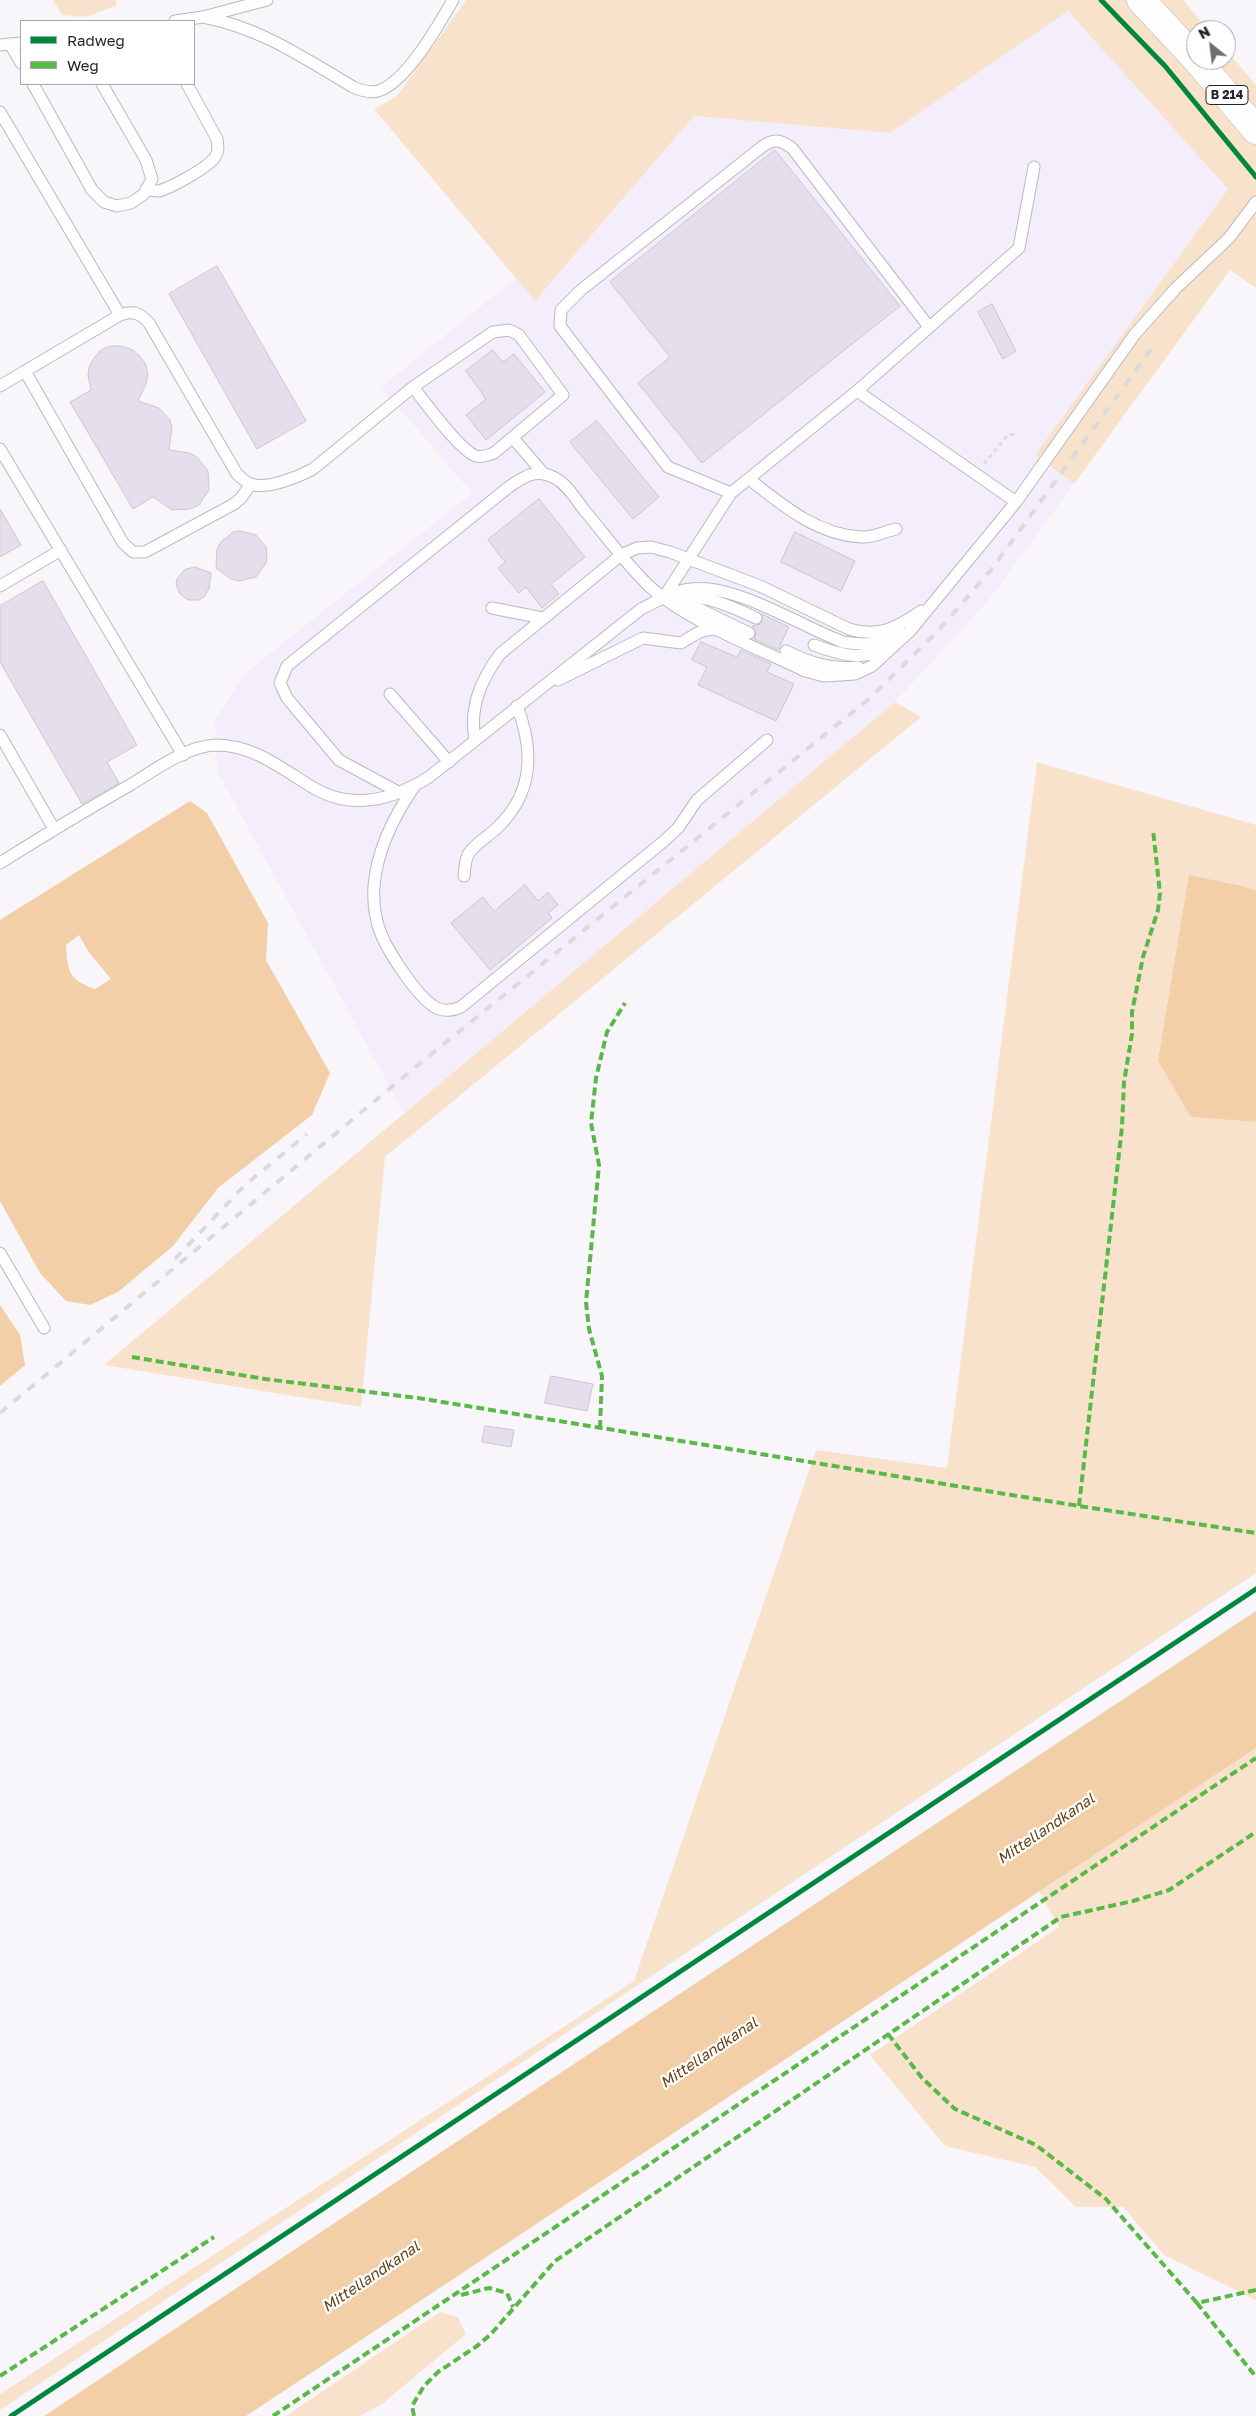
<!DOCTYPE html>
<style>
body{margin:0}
#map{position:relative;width:1256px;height:2416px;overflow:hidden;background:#f8f6fb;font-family:"Golos Text",sans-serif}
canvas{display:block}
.legend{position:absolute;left:20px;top:20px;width:175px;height:65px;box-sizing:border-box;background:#fff;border:1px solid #a8a7aa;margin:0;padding:6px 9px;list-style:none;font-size:15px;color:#26242a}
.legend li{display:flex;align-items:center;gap:10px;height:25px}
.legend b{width:25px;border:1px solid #a8a7aa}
.north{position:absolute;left:1186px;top:20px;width:50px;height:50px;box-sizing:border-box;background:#fff;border:1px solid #a8a7aa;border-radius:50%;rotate:331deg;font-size:14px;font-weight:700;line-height:20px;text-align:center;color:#26242a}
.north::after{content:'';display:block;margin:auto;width:18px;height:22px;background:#706e73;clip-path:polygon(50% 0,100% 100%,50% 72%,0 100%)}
</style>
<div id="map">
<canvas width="1256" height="2416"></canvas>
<ul class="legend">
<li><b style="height:6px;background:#00873e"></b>Radweg</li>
<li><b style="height:6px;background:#58b947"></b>Weg</li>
</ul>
<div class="north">N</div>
</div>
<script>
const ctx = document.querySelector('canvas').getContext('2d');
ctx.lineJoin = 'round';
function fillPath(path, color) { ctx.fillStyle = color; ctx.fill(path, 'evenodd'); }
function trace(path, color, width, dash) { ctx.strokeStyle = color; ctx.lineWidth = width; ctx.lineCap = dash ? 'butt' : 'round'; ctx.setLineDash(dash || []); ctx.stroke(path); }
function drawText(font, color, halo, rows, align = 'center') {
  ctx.font = font + ' "Golos Text",sans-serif'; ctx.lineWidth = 4.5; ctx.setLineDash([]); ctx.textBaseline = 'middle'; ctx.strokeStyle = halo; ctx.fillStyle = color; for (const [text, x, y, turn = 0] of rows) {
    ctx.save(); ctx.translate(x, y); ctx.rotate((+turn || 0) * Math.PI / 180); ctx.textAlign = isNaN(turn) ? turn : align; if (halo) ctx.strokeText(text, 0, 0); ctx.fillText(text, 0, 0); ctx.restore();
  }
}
fillPath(new Path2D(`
 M 1068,10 L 1228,189 L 1035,455 L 1074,484 L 989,600 L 895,702 L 404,1113 L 217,771 L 215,721 L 243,675 L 472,493 L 381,387 L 516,278 L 535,301 L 694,116 L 890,133 Z`), '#f4eefc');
fillPath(new Path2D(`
 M 53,0 L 116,0 L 117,5 L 86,17 L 62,15 Z
 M 466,0 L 1183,0 L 1208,30 L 1196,30 L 1196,60 L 1226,60 L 1226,50 L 1256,85 L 1256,288 L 1230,270 L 1074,484 L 1035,455 L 1228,189 L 1068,11 L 890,133 L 694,116 L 535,301 L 374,109 L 397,96 Z
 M 895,702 L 921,717 L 385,1157 L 361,1407 L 104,1365 Z
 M 1037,762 L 1256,825 L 1256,891 L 1246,887 L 1191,1117 L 1256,1122 L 1256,1573 L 0,2410 L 0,2394 L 634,1981 L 816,1450 L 947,1468 Z
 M 1256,1748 L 1256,2300 L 1164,2255 L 1123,2207 L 1076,2207 L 1035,2167 L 945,2146 L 870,2055 L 1059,1927 L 1039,1891 Z
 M 440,2312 L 458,2317 L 466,2334 L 382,2404 L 360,2416 L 286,2416 Z`), '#f9e2cb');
fillPath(new Path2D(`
 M 190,801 L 207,813 L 268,923 L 266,960 L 330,1073 L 312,1115 L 218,1188 L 173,1246 L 118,1292 L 90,1305 L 66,1301 L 40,1273 L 0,1201 L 0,920 ZM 79,935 L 88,951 L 111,979 L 95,989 C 68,979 68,973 66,945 Z
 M 1189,875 L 1246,887 L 1256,891 L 1256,1122 L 1191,1117 L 1158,1061 Z
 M 0,1305 L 20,1335 L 25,1365 L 0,1386 Z
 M 1256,1611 L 1256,1748 L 246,2416 L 44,2416 Z`), '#f2cfa6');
const building = new Path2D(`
 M 775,150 L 900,306 L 702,463 L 638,383 L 670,357 L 610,282 Z
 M 217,266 L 306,421 L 257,449 L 169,294 Z
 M 992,304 L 1016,351 L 1003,359 L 978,312 Z
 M 111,346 L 121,346 L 131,349 L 139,355 L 145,363 L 148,373 L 146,384 L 138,401 L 159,408 L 170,420 L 172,428 L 169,450 L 189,453 L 197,457 L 208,471 L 209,490 L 199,505 L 190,509 L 172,510 L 153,497 L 133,509 L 70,402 L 91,390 L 88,376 L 89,367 L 94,358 L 101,350 Z
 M 493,350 L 503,362 L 514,354 L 545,392 L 486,440 L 466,415 L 486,399 L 466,371 Z
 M 597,421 L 659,497 L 633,519 L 570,442 Z
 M 539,499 L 585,557 L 551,584 L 559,594 L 542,608 L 526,587 L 519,593 L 498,568 L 505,562 L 488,540 Z
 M 0,509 L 21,545 L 0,557 Z
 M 241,531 L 256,535 L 266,547 L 267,555 L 266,563 L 256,577 L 239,581 L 231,579 L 216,568 L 217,549 L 221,542 L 233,532 Z
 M 795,532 L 855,561 L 841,591 L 781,562 Z
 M 195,567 L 211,573 L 209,589 L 204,597 L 199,600 L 188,600 L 180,594 L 176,584 L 177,579 L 184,570 Z
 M 43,581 L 137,745 L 107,762 L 119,783 L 82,804 L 0,662 L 0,606 Z
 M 762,614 L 789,627 L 778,650 L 754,639 L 756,632 L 752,626 L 761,624 Z
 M 701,642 L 737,657 L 741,650 L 771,664 L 767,672 L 794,684 L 776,721 L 698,685 L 707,667 L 692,660 Z
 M 525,885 L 538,901 L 548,892 L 558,905 L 548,913 L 552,918 L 490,970 L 451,923 L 483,897 L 494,911 Z
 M 551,1376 L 593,1384 L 587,1411 L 545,1403 Z
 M 485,1426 L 514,1430 L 511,1447 L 482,1442 Z`);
fillPath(building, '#e4deed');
trace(building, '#cac8cd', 1);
const lane = new Path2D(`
 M 203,17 C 262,28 305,59 355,88 C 363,91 370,93 378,91 C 406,83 439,24 453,0
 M 175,21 L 203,17 L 267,0
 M 10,44 L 21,63
 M 0,45 L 21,43
 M 33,84 L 92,190 L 104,202 L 117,206 L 131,203 L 144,194 L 152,179 L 146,160 L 102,84
 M 0,112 L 120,315 C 133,310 140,313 149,323 L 237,474 C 241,477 245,482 250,484 C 267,490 298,477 313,469 L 413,387
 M 146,189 C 150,190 154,191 158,191 C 169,189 209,167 215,157 C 219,151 218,146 217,139 L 187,84
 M 509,330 L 519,335 L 563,395 L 494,453 C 488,455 483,458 476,456 C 460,451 425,402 413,387 L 493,332 Z
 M 25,371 L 123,543 L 133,552 L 145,552 L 234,504 L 241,498 L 251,484
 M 0,386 L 120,315
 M 857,391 L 1019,248 L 1034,167
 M 513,438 L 543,473
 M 0,449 L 183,755
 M 749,479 C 782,505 817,535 862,537 C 872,538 886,531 896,529
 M 731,493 L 668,467 L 560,326 L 561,310 L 581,290 L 763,146 C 775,138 780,140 792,148 L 929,327
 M 0,586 L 61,550
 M 664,597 L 731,493 L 857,391 L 1016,502
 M 677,597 C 705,594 732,607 756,618
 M 677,602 L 695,607 L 749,633
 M 492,608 L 543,618
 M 814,645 C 838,654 865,663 888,646
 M 786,651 C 810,663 831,670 858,667
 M 558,680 L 643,638 L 681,643 C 693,636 703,627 718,630
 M 390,694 L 449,762
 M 0,735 L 54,829
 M 475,740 C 469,707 481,680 500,654 L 621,555 L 637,548 L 651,547 L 670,552 L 760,586 L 849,629 C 878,638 897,628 921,611
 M 414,787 C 394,816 377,850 374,886 C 373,902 375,919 381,934 C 389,953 420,1002 439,1009 C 447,1012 454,1010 461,1007 L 664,841 L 678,828 L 697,800 L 767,740
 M 400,793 L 339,760 L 287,698 L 280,683 L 287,666 L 510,486 C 525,476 537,468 555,478 C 568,485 576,500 585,511 C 606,536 626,564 649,586 C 687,621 758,648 805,671 L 824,676 L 855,674 L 872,666 L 910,631 L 1016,502 L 1135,334 L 1176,288 L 1229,238 L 1256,202
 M 0,863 C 43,836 86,810 130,785 C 155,770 186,746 216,745 C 254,745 282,769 312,787 C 351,811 393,800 429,777 L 641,609 C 657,601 673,591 691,589 C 735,583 800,626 843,642 C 865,646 881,644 902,634
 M 464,876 C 465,869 465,858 469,853 C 476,843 489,836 498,827 C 534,792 534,750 517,706
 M 0,1253 L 44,1328`);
const primary = new Path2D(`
 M 1141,0 L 1196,59
 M 1197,60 L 1256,130`);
trace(lane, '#bbb9be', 13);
trace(primary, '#bbb9be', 29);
trace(new Path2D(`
 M 984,464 L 1008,435 L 1018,434`), '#dcdcdd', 3, [4, 4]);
trace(lane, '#fefefe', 11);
trace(primary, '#fefefe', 28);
trace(new Path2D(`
 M 175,1259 L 245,1185 L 307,1134
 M 0,1413 L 424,1060 L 870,698 L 938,631 L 991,570 L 1151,349`), '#dadadc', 4, [9, 9]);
trace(new Path2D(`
 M 132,1357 L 265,1379 L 418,1398 L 1079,1506 L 1256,1533
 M 600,1428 L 602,1376 L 589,1329 L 586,1302 L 599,1165 L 591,1123 L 596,1078 L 607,1032 L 625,1003
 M 1079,1506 L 1122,1127 L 1124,1082 L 1132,1034 L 1132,1012 L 1143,957 L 1158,910 L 1160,893 L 1153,830
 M 888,2034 L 922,2078 L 955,2109 L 1036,2145 L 1106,2199 L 1197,2303
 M 1256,2290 L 1197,2303 L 1256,2377
 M 461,2295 L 489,2288 L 507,2293 L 513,2307
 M 0,2376 L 214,2237
 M 273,2416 L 1256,1758
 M 414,2416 L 412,2406 L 424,2386 L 438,2372 L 477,2346 L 491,2334 L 555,2261 L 1061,1917 L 1133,1901 L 1169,1890 L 1256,1832`), '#58b947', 4, [8, 4]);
trace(new Path2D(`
 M 1101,0 L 1165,66 L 1256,177
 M 11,2416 L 1256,1589`), '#00873e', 5);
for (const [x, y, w] of [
 [1227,95,42]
]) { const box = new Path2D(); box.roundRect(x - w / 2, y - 9.5, w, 19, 4); ctx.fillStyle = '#fff'; ctx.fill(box); trace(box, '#26242a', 1); }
drawText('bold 12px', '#26242a', null, [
 ["B 214",1227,95]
]);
drawText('italic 15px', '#624113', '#fff', [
 ["Mittellandkanal",1046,1829,-34],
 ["Mittellandkanal",709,2053,-34],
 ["Mittellandkanal",371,2277,-34]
]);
</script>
